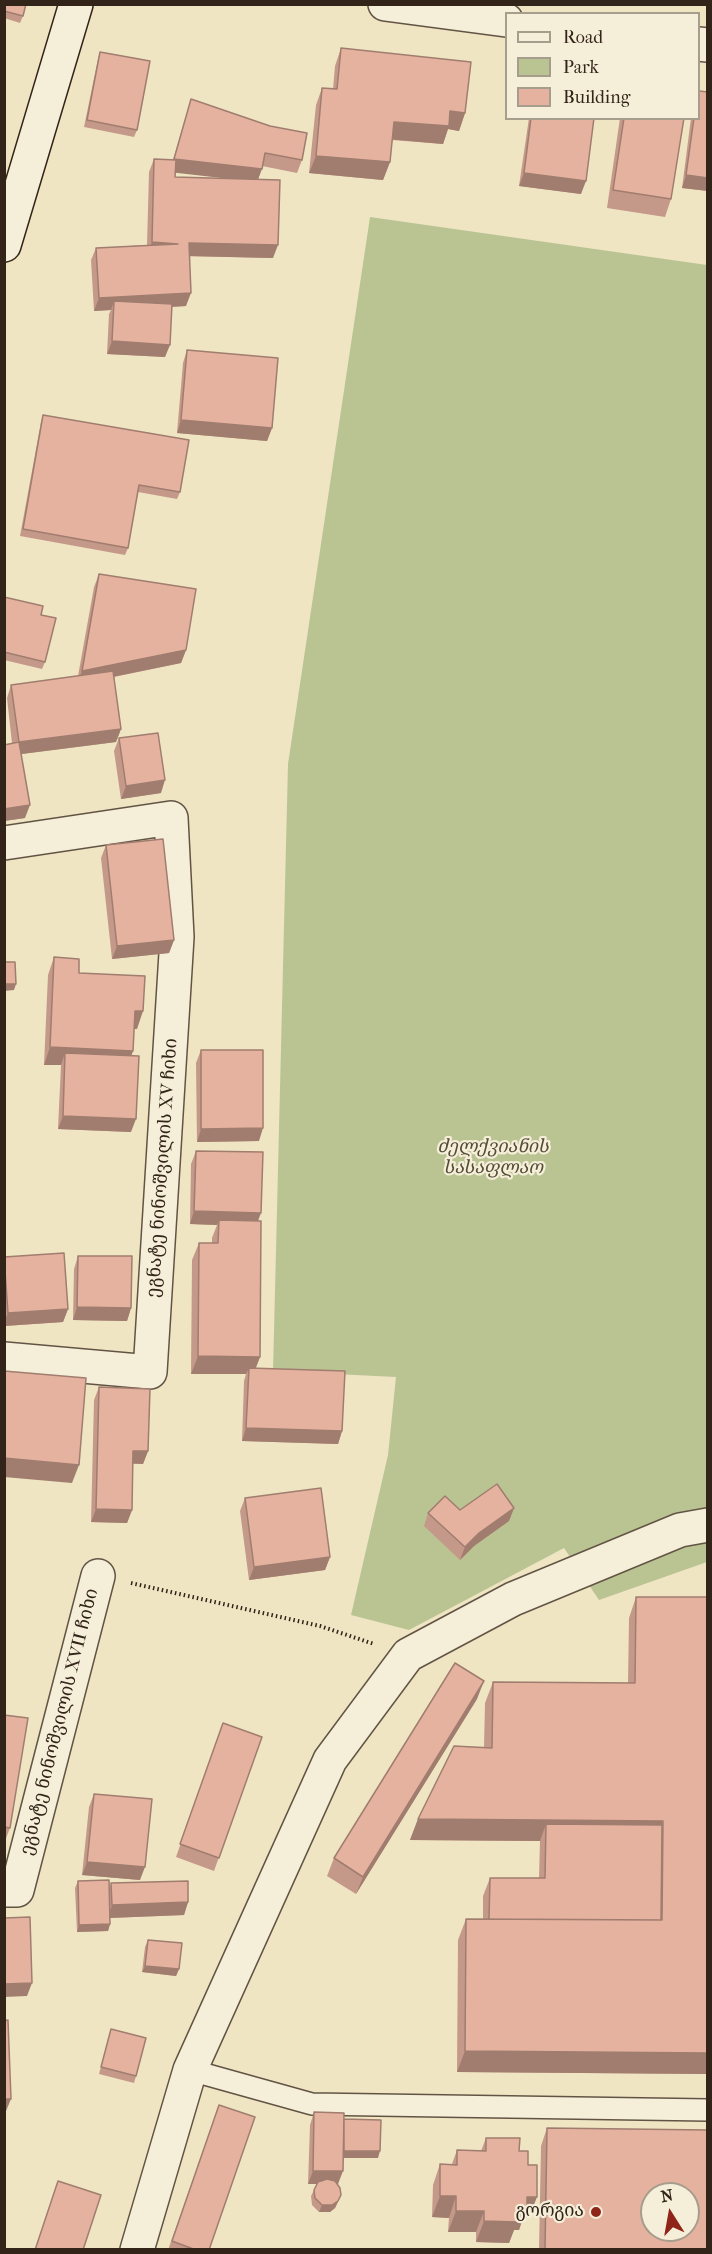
<!DOCTYPE html>
<meta charset="utf-8">
<style>
body{margin:0}
#map{position:relative;width:712px;height:2254px;overflow:hidden;background:#efe5c3;font-family:"IM FELL French Canon",serif}
canvas{display:block}
.frame{position:absolute;inset:0;border:6px solid #332419;pointer-events:none}
.legend{position:absolute;left:505px;top:12px;width:195px;height:108px;box-sizing:border-box;background:#f5eed8;border:2px solid #a79d8c;margin:0;padding:8px 10px;list-style:none;font-size:18px;color:#332419}
.legend li{display:flex;align-items:center;gap:12px;height:30px}
.legend b{width:30px;border:2px solid #a79d8c}
.north{position:absolute;left:640px;top:2182px;width:60px;height:60px;box-sizing:border-box;background:#f5eed8;border:2px solid #a79d8c;border-radius:50%;rotate:349deg;font-size:16px;font-weight:700;line-height:24px;text-align:center;color:#332419}
.north::after{content:'';display:block;margin:auto;width:21px;height:27px;background:#8f2418;clip-path:polygon(50% 0,100% 100%,50% 72%,0 100%)}
</style>
<div id="map">
<canvas width="712" height="2254"></canvas>
<div class="frame"></div>
<ul class="legend">
<li><b style="height:8px;background:#f5eed8"></b>Road</li>
<li><b style="height:16px;background:#bac493"></b>Park</li>
<li><b style="height:16px;background:#e5b29f"></b>Building</li>
</ul>
<div class="north">N</div>
</div>
<script>
const ctx = document.querySelector('canvas').getContext('2d');
ctx.lineJoin = 'round';
function fillPath(path, color) { ctx.fillStyle = color; ctx.fill(path, 'evenodd'); }
function trace(path, color, width, dash) { ctx.strokeStyle = color; ctx.lineWidth = width; ctx.lineCap = dash ? 'butt' : 'round'; ctx.setLineDash(dash || []); ctx.stroke(path); }
function drawText(font, color, halo, rows, align = 'center') {
  ctx.font = font + ' "IM FELL French Canon","Noto Serif Georgian",serif'; ctx.lineWidth = 4.5; ctx.setLineDash([]); ctx.textBaseline = 'middle'; ctx.strokeStyle = halo; ctx.fillStyle = color; for (const [text, x, y, turn = 0] of rows) {
    ctx.save(); ctx.translate(x, y); ctx.rotate((+turn || 0) * Math.PI / 180); ctx.textAlign = isNaN(turn) ? turn : align; if (halo) ctx.strokeText(text, 0, 0); ctx.fillText(text, 0, 0); ctx.restore();
  }
}
fillPath(new Path2D(`
 M 370,217 L 707,265 L 707,1562 L 599,1600 L 564,1548 L 409,1630 L 351,1615 L 388,1455 L 396,1377 L 273,1371 L 288,764 Z`), '#bac493');
const lane = new Path2D(`
 M 190,2070 L 312,2104 L 708,2110`);
const street = new Path2D(`
 M 385,4 L 506,20
 M 698,44 L 708,45
 M 4,843 L 171,818 L 177,937 L 150,1372 L 4,1359
 M 4,1890 L 17,1890 L 98,1576
 M 137,2250 L 190,2070 L 330,1760 L 408,1655 L 513,1599 L 680,1530 L 708,1525`);
const secondary = new Path2D(`
 M 4,245 L 76,4`);
trace(lane, '#625444', 24);
trace(street, '#625444', 36);
trace(secondary, '#332419', 36);
trace(new Path2D(`
 M 131,1583 L 320,1626 L 374,1644`), '#332419', 4, [1.5, 3]);
trace(lane, '#f5eed8', 21);
trace(street, '#f5eed8', 33);
trace(secondary, '#f5eed8', 33);
fillPath(new Path2D(`
 M 4,4 L 23,16 L 20,23 L 4,18 Z
 M 341,48 L 465,113 L 459,131 L 448,129 L 443,144 L 392,140 L 390,162 L 383,180 L 309,173 L 316,105 L 322,88 L 333,89 L 335,66 Z
 M 100,52 L 137,130 L 134,137 L 84,127 L 98,59 Z
 M 191,99 L 302,160 L 297,173 L 262,166 L 258,180 L 273,258 L 189,256 L 186,306 L 172,307 L 165,357 L 107,354 L 109,314 L 111,310 L 94,311 L 91,260 L 96,248 L 147,245 L 149,172 L 154,159 L 173,160 ZM 176,172 L 234,179 L 175,177 Z
 M 529,118 L 594,118 L 581,194 L 519,186 Z
 M 620,118 L 684,118 L 671,199 L 665,217 L 607,208 Z
 M 691,118 L 699,118 L 708,191 L 682,188 Z
 M 187,350 L 272,428 L 267,441 L 177,433 L 183,363 Z
 M 43,415 L 180,492 L 177,499 L 138,492 L 128,548 L 125,555 L 20,536 L 41,422 Z
 M 99,574 L 186,650 L 181,663 L 114,677 L 121,729 L 116,742 L 21,754 L 25,818 L 4,821 L 4,745 L 12,743 L 7,698 L 11,685 L 78,676 L 94,587 Z
 M 4,597 L 41,615 L 45,662 L 42,669 L 4,660 Z
 M 119,738 L 161,793 L 121,799 L 114,751 Z
 M 106,845 L 174,940 L 169,953 L 112,959 L 101,858 Z
 M 54,957 L 79,973 L 137,1029 L 134,1029 L 131,1056 L 131,1132 L 58,1129 L 61,1065 L 44,1065 L 48,975 Z
 M 201,1050 L 259,1141 L 197,1142 L 196,1063 Z
 M 196,1151 L 258,1221 L 260,1357 L 256,1368 L 342,1431 L 338,1444 L 242,1441 L 244,1381 L 246,1374 L 191,1374 L 192,1260 L 199,1243 L 212,1243 L 212,1238 L 217,1225 L 190,1224 L 191,1164 Z
 M 78,1256 L 131,1308 L 127,1321 L 73,1320 L 74,1269 Z
 M 4,1257 L 68,1309 L 63,1322 L 4,1326 Z
 M 99,1387 L 148,1451 L 143,1464 L 133,1464 L 132,1510 L 127,1523 L 91,1522 L 94,1400 Z
 M 245,1498 L 330,1557 L 325,1570 L 249,1580 L 240,1511 Z
 M 514,1508 L 509,1521 L 474,1546 L 460,1560 L 424,1526 L 428,1513 L 460,1510 Z
 M 636,1597 L 707,2074 L 457,2072 L 458,1940 L 466,1919 L 483,1919 L 483,1896 L 490,1878 L 539,1878 L 540,1841 L 410,1840 L 418,1819 L 484,1747 L 485,1703 L 493,1682 L 628,1683 L 629,1618 Z
 M 477,1699 L 356,1894 L 327,1876 L 334,1858 Z
 M 4,1715 L 10,1828 L 5,1841 L 4,1840 Z
 M 223,1723 L 262,1737 L 214,1871 L 176,1857 Z
 M 94,1794 L 140,1880 L 82,1875 L 89,1807 Z
 M 78,1881 L 109,1889 L 111,1883 L 188,1902 L 184,1915 L 110,1918 L 110,1924 L 108,1931 L 77,1932 L 75,1888 Z
 M 148,1940 L 179,1969 L 176,1976 L 142,1972 L 145,1947 Z
 M 111,2029 L 136,2076 L 134,2083 L 99,2074 Z
 M 219,2105 L 209,2250 L 168,2250 Z
 M 314,2112 L 344,2119 L 378,2158 L 343,2158 L 338,2184 L 337,2184 L 338,2202 L 335,2208 L 330,2212 L 319,2212 L 312,2205 L 311,2196 L 317,2184 L 308,2184 L 310,2125 Z
 M 547,2128 L 708,2250 L 539,2250 L 541,2146 Z
 M 486,2138 L 519,2151 L 529,2218 L 523,2218 L 519,2230 L 514,2230 L 509,2243 L 476,2242 L 476,2232 L 448,2232 L 449,2218 L 432,2217 L 433,2185 L 440,2164 L 452,2164 L 457,2150 L 481,2151 Z`), '#c59989');
fillPath(new Path2D(`
 M 450,111 L 465,113 L 459,131 L 448,129 L 443,144 L 387,139 L 394,122 Z
 M 316,156 L 390,162 L 383,180 L 309,173 Z
 M 174,159 L 262,169 L 257,182 L 169,172 Z
 M 524,173 L 586,181 L 581,194 L 519,186 Z
 M 686,175 L 708,178 L 708,191 L 682,188 Z
 M 152,242 L 178,244 L 147,255 Z
 M 189,243 L 278,245 L 273,258 L 184,256 Z
 M 191,293 L 186,306 L 113,310 L 114,301 L 111,310 L 94,311 L 99,298 Z
 M 112,341 L 170,345 L 165,357 L 107,354 Z
 M 181,420 L 272,428 L 267,441 L 177,433 Z
 M 186,650 L 181,663 L 77,684 L 82,671 Z
 M 121,729 L 116,742 L 14,755 L 19,742 Z
 M 165,780 L 161,793 L 121,799 L 126,786 Z
 M 30,805 L 25,818 L 4,821 L 4,809 Z
 M 174,940 L 169,953 L 112,959 L 117,946 Z
 M 4,984 L 16,984 L 14,990 L 4,991 Z
 M 135,1011 L 143,1011 L 137,1029 L 129,1029 Z
 M 50,1047 L 133,1051 L 127,1069 L 65,1053 L 61,1065 L 44,1065 Z
 M 63,1116 L 136,1119 L 131,1132 L 58,1129 Z
 M 263,1128 L 259,1141 L 197,1142 L 201,1129 Z
 M 194,1211 L 261,1213 L 256,1226 L 219,1220 L 217,1225 L 190,1224 Z
 M 77,1307 L 131,1308 L 127,1321 L 73,1320 Z
 M 68,1309 L 63,1322 L 4,1326 L 4,1322 L 8,1313 Z
 M 198,1356 L 260,1357 L 253,1374 L 249,1368 L 246,1374 L 191,1374 Z
 M 246,1428 L 342,1431 L 338,1444 L 242,1441 Z
 M 133,1451 L 148,1451 L 143,1464 L 129,1463 Z
 M 4,1458 L 79,1465 L 72,1483 L 4,1477 Z
 M 514,1508 L 509,1521 L 474,1546 L 460,1560 L 465,1547 L 479,1533 Z
 M 96,1509 L 132,1510 L 127,1523 L 91,1522 Z
 M 330,1557 L 325,1570 L 249,1580 L 254,1567 Z
 M 484,1681 L 477,1699 L 356,1894 L 363,1877 Z
 M 418,1819 L 663,1821 L 655,1843 L 546,1824 L 540,1841 L 410,1840 Z
 M 87,1862 L 145,1867 L 140,1880 L 82,1875 Z
 M 188,1902 L 184,1915 L 108,1918 L 112,1905 Z
 M 110,1924 L 108,1931 L 77,1932 L 79,1925 Z
 M 145,1966 L 179,1969 L 176,1976 L 142,1972 Z
 M 32,1983 L 27,1996 L 4,1997 L 4,1984 Z
 M 465,2051 L 708,2053 L 708,2074 L 457,2072 Z
 M 4,2099 L 11,2099 L 4,2116 Z
 M 341,2151 L 380,2151 L 378,2158 L 339,2158 Z
 M 313,2171 L 343,2171 L 338,2184 L 308,2184 Z
 M 341,2195 L 335,2208 L 330,2212 L 319,2212 L 322,2205 Z
 M 440,2196 L 456,2196 L 449,2218 L 432,2217 Z
 M 527,2197 L 537,2197 L 529,2218 L 523,2218 L 519,2230 L 514,2230 L 509,2243 L 476,2242 L 484,2221 Z
 M 456,2211 L 484,2211 L 476,2232 L 448,2232 Z`), '#a07d6f');
const building = new Path2D(`
 M 4,4 L 26,4 L 23,16 L 4,11 Z
 M 341,48 L 471,62 L 465,113 L 450,111 L 449,126 L 394,122 L 390,162 L 316,156 L 322,88 L 337,89 Z
 M 100,52 L 150,61 L 137,130 L 87,120 Z
 M 699,91 L 708,92 L 708,178 L 686,175 L 694,118 L 699,118 Z
 M 191,99 L 270,126 L 307,133 L 302,160 L 265,153 L 262,169 L 174,159 Z
 M 531,118 L 594,118 L 586,181 L 524,173 Z
 M 624,118 L 684,118 L 671,199 L 613,190 Z
 M 154,159 L 176,160 L 175,177 L 280,180 L 278,245 L 189,243 L 191,293 L 99,298 L 96,248 L 178,244 L 152,242 Z
 M 114,301 L 172,304 L 170,345 L 112,341 Z
 M 187,350 L 278,358 L 272,428 L 181,420 Z
 M 43,415 L 189,440 L 180,492 L 139,485 L 128,548 L 23,529 Z
 M 99,574 L 196,589 L 186,650 L 82,671 Z
 M 4,597 L 43,606 L 41,615 L 56,618 L 45,662 L 4,652 Z
 M 113,671 L 121,729 L 19,742 L 11,685 Z
 M 158,733 L 165,780 L 126,786 L 119,738 Z
 M 19,742 L 30,805 L 4,809 L 4,745 Z
 M 163,839 L 174,940 L 117,946 L 106,845 Z
 M 54,957 L 79,959 L 79,973 L 145,976 L 143,1011 L 135,1011 L 133,1051 L 50,1047 Z
 M 4,962 L 15,962 L 16,984 L 4,984 Z
 M 201,1050 L 263,1050 L 263,1128 L 201,1129 Z
 M 65,1053 L 139,1056 L 136,1119 L 63,1116 Z
 M 196,1151 L 263,1152 L 261,1213 L 194,1211 Z
 M 219,1220 L 261,1221 L 260,1357 L 198,1356 L 199,1243 L 218,1243 Z
 M 64,1253 L 68,1309 L 8,1313 L 4,1257 Z
 M 78,1256 L 132,1256 L 131,1308 L 77,1307 Z
 M 249,1368 L 345,1371 L 342,1431 L 246,1428 Z
 M 4,1371 L 86,1378 L 79,1465 L 4,1458 Z
 M 99,1387 L 150,1389 L 148,1451 L 133,1451 L 132,1510 L 96,1509 Z
 M 497,1484 L 514,1508 L 479,1533 L 465,1547 L 428,1513 L 445,1496 L 460,1510 Z
 M 321,1488 L 330,1557 L 254,1567 L 245,1498 Z
 M 636,1597 L 708,1597 L 708,2053 L 465,2051 L 466,1919 L 662,1920 L 663,1821 L 418,1819 L 454,1746 L 492,1748 L 493,1682 L 635,1683 Z
 M 455,1663 L 484,1681 L 363,1877 L 334,1858 Z
 M 4,1715 L 28,1718 L 10,1828 L 4,1827 Z
 M 223,1723 L 262,1737 L 219,1858 L 180,1844 Z
 M 94,1794 L 152,1799 L 145,1867 L 87,1862 Z
 M 546,1824 L 662,1825 L 661,1920 L 489,1919 L 490,1878 L 545,1878 Z
 M 109,1880 L 110,1924 L 79,1925 L 78,1881 Z
 M 188,1881 L 188,1902 L 112,1905 L 111,1883 Z
 M 30,1917 L 32,1983 L 4,1984 L 4,1918 Z
 M 148,1940 L 182,1943 L 179,1969 L 145,1966 Z
 M 8,2020 L 11,2099 L 4,2099 L 4,2021 Z
 M 111,2029 L 146,2038 L 136,2076 L 101,2067 Z
 M 219,2105 L 255,2117 L 209,2250 L 196,2250 L 172,2241 Z
 M 314,2112 L 344,2113 L 343,2171 L 313,2171 Z
 M 344,2119 L 381,2120 L 380,2151 L 344,2151 Z
 M 547,2128 L 708,2130 L 708,2250 L 545,2250 ZM 652,2194 L 688,2194 L 688,2230 L 652,2230 Z
 M 486,2138 L 520,2138 L 519,2151 L 528,2151 L 528,2165 L 537,2165 L 537,2197 L 527,2197 L 527,2208 L 517,2208 L 517,2222 L 484,2221 L 484,2211 L 456,2211 L 456,2196 L 440,2196 L 440,2164 L 457,2165 L 457,2150 L 486,2151 Z
 M 327,2179 L 335,2181 L 340,2188 L 341,2195 L 338,2201 L 332,2205 L 322,2205 L 315,2198 L 314,2190 L 318,2182 Z
 M 58,2181 L 101,2195 L 83,2250 L 35,2250 Z`);
fillPath(building, '#e5b29f');
trace(building, '#a07d6f', 1.5);
for (const [x, y, r, color] of [
 [596,2212,6,"#8f2418"]
]) { const dot = new Path2D(); dot.arc(x, y, r, 0, 2 * Math.PI); ctx.fillStyle = color; ctx.fill(dot); trace(dot, '#f5eed8', 2); }
drawText('italic 18px', '#554c38', '#f5eed8', [
 ["ძელქვიანის",493,1148],
 ["სასაფლაო",493,1169]
]);
drawText('18px', '#332419', '#f5eed8', [
 ["ეგნატე ნინოშვილის XV ჩიხი",163,1168,-86],
 ["ეგნატე ნინოშვილის XVII ჩიხი",60,1722,-76]
]);
drawText('18px', '#332419', '#f5eed8', [
 ["გორგია",584,2212]
], 'right');
</script>
